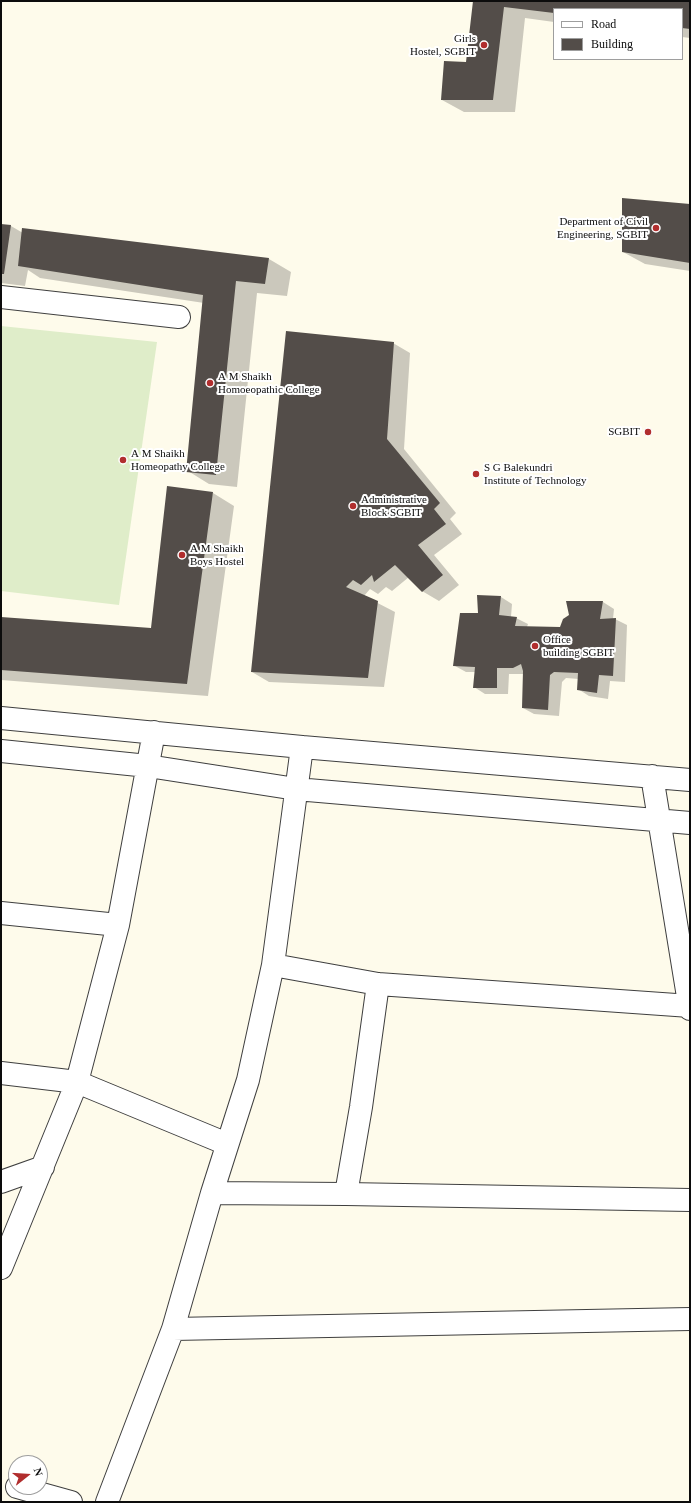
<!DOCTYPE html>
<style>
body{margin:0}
#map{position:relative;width:691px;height:1503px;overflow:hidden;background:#fefbeb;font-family:Georgia,serif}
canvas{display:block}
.frame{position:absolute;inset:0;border:2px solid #0c0c0c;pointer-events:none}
.legend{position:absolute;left:553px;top:8px;width:130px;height:52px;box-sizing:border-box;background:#fff;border:1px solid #9e9e9e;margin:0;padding:5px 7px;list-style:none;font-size:12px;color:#0c0c0c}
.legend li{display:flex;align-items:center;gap:8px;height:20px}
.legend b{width:20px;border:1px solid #9e9e9e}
.north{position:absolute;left:8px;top:1455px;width:40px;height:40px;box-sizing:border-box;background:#fff;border:1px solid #9e9e9e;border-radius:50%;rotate:73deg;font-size:11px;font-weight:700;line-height:16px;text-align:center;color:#0c0c0c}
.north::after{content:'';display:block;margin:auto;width:14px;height:18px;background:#b12e2e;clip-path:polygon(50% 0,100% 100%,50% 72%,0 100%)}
</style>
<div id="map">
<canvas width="691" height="1503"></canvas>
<div class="frame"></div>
<ul class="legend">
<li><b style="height:5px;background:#fff"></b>Road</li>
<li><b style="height:11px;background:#534d49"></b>Building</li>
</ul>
<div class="north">N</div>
</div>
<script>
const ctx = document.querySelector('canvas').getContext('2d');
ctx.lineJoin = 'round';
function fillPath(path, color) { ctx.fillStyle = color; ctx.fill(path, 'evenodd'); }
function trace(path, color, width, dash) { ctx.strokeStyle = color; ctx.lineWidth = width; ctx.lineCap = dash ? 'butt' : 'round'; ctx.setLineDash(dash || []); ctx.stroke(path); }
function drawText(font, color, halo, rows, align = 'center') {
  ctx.font = font + ' Georgia,serif'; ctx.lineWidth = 4; ctx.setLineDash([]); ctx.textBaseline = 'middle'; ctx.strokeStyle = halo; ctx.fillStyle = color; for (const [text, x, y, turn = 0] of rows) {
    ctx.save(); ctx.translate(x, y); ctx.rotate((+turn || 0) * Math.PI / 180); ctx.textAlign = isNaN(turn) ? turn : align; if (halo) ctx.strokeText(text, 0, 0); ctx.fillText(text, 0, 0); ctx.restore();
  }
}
fillPath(new Path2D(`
 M 1,326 L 157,342 L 119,605 L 1,591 Z`), '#dfedc9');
fillPath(new Path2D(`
 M 474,1 L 690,1 L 690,38 L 682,37 L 682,9 L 554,9 L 554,22 L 525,18 L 515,112 L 464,112 L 442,100 L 467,63 Z
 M 690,205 L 690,271 L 645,264 L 623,252 Z
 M 1,225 L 11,226 L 23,233 L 23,229 L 269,259 L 291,272 L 287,296 L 257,293 L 237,487 L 209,484 L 188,471 L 204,303 L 40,278 L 28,270 L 25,286 L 1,283 Z
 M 393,343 L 410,353 L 404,449 L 456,513 L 450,519 L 462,534 L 434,555 L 459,585 L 439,601 L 422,591 L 409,577 L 392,591 L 386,587 L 378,594 L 370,589 L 364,596 L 395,612 L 384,687 L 269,682 L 252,672 Z
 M 213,493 L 234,506 L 208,696 L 1,680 L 1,618 L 152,629 Z
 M 501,597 L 512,604 L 511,617 L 516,618 L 528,624 L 527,627 L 561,629 L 603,602 L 614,609 L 613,619 L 615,619 L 627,625 L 625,682 L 610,681 L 608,699 L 589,696 L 578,689 L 579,679 L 566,678 L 562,682 L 559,716 L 534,714 L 523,708 L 524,674 L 509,674 L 508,694 L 485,694 L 474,687 L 476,672 L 466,672 L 455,666 L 479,614 Z`), '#0003');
fillPath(new Path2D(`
 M 473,1 L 690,1 L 690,29 L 682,28 L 682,9 L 554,9 L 554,13 L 504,7 L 493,100 L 441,100 L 444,61 L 466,62 Z
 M 622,198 L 690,204 L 690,263 L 622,252 Z
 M 1,224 L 11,225 L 4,274 L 1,274 Z
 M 22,228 L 269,258 L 265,284 L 236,281 L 216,475 L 186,472 L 203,295 L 18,266 Z
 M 286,331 L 394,342 L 387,439 L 440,503 L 434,509 L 446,524 L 418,545 L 443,575 L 422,592 L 395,565 L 374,582 L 372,575 L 361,585 L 353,580 L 346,587 L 378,601 L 368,678 L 251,672 Z
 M 167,486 L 213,492 L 187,684 L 1,670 L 1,617 L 151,628 Z
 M 477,595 L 501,596 L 499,615 L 517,617 L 515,626 L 560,627 L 563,619 L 569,615 L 566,601 L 603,601 L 600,619 L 616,618 L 613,676 L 599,675 L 597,693 L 577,690 L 578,673 L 554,672 L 550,675 L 548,710 L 522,708 L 523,671 L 521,664 L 513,668 L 497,668 L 497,688 L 473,688 L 475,667 L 453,666 L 460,613 L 478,613 Z`), '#534d49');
const minor = new Path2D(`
 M 1,297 L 179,317
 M 1,718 L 302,747 L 690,780
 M 1,751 L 148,766 L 296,789 L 690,823
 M 652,776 L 690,1009
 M 1,913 L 118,925
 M 273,965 L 378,984 L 690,1006
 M 378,984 L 361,1107 L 346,1194 L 690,1200
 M 1,1073 L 77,1082 L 227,1144
 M 1,1182 L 43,1167
 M 212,1193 L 346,1194
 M 1,1268 L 77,1082 L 118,925 L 154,732
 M 173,1329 L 690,1319
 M 17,1487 L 71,1502
 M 107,1502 L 173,1329 L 212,1193 L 248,1080 L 273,965 L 302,747`);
trace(minor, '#3f3f3f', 24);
trace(minor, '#fff', 22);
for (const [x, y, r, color] of [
 [484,45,4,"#b12e2e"],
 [656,228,4,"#b12e2e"],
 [210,383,4,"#b12e2e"],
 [648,432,4,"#b12e2e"],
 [123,460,4,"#b12e2e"],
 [476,474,4,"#b12e2e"],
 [353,506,4,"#b12e2e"],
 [182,555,4,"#b12e2e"],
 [535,646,4,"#b12e2e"]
]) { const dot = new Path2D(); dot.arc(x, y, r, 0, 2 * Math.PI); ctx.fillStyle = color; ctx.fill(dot); trace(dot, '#fff', 1.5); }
drawText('11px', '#0c0c0c', '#fff', [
 ["Girls",476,39,"right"],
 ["Hostel, SGBIT",476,52,"right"],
 ["Department of Civil",648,222,"right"],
 ["Engineering, SGBIT",648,235,"right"],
 ["A M Shaikh",218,377],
 ["Homoeopathic College",218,390],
 ["SGBIT",640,432,"right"],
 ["A M Shaikh",131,454],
 ["Homeopathy College",131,467],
 ["S G Balekundri",484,468],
 ["Institute of Technology",484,481],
 ["Administrative",361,500],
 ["Block SGBIT",361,513],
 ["A M Shaikh",190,549],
 ["Boys Hostel",190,562],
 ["Office",543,640],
 ["building SGBIT",543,653]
], 'left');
</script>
